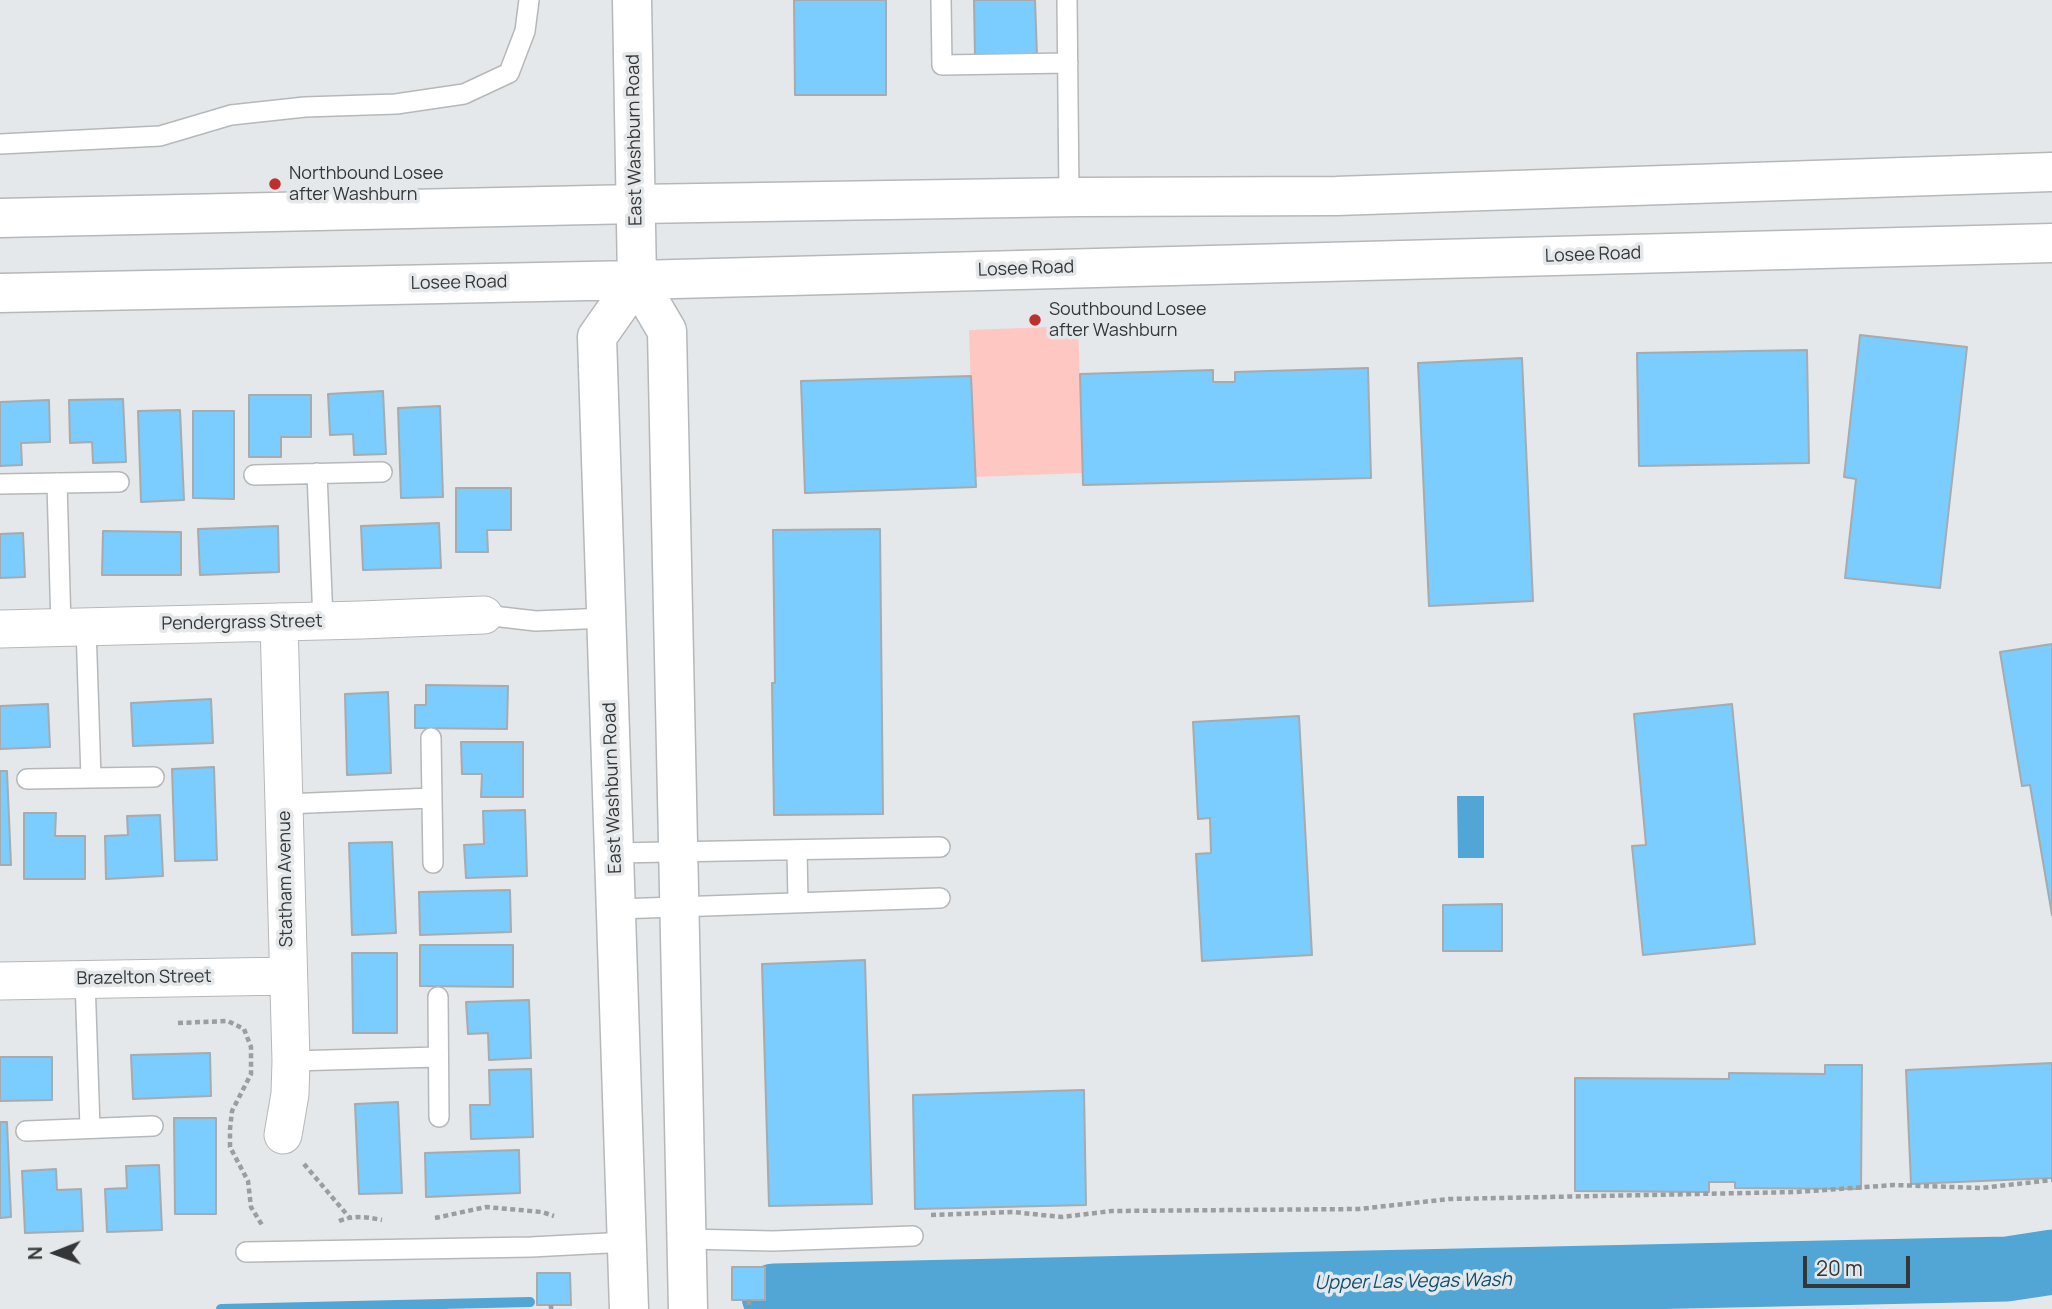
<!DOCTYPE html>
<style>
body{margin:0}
#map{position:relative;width:2052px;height:1309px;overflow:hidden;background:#e5e8ea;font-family:Manrope,sans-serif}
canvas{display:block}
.north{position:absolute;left:21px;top:1218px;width:70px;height:70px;-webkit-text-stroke:5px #e5e8ea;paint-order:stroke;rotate:269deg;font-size:19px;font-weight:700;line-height:28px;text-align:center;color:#353637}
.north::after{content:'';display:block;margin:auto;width:24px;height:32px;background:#353637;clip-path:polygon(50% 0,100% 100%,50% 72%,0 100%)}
.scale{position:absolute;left:1803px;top:1256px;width:107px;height:32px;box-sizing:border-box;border:4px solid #353637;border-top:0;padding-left:9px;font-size:21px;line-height:24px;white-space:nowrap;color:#353637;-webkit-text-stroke:5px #e5e8ea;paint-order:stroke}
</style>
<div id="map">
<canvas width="2052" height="1309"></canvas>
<div class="north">N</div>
<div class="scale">20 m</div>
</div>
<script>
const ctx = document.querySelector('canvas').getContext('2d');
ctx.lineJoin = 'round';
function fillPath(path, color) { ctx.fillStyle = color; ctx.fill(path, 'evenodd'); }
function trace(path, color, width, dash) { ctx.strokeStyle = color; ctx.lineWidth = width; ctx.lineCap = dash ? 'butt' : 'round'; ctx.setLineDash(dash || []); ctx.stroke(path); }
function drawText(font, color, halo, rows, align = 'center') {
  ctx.font = font + ' Manrope,sans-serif'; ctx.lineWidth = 7; ctx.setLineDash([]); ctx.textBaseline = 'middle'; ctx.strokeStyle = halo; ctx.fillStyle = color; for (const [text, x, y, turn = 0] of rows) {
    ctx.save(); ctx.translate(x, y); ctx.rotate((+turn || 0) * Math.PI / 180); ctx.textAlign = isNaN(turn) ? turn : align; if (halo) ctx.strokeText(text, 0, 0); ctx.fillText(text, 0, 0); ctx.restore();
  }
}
fillPath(new Path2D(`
 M 1078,326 L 1083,473 L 974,477 L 969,330 Z`), '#fec7c1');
fillPath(new Path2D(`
 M 1457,796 L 1484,796 L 1484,858 L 1458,858 Z`), '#52a6d5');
trace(new Path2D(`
 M 221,1309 L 530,1302`), '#52a6d5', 10);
trace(new Path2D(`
 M 774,1296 L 2007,1269 L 2052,1262`), '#52a6d5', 65);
const building = new Path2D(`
 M 794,0 L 886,0 L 886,95 L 795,95 Z
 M 974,0 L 1035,0 L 1037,56 L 975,58 Z
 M 1860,335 L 1967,347 L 1940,588 L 1845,578 L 1856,479 L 1844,477 Z
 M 1807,350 L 1809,463 L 1639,466 L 1637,353 Z
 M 1522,358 L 1533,601 L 1429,606 L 1418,363 Z
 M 1368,368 L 1371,478 L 1083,485 L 1080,374 L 1213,370 L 1213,382 L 1235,382 L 1235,372 Z
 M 971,376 L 976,487 L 805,493 L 801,381 Z
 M 383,391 L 386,454 L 354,455 L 353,434 L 330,435 L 328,394 Z
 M 249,395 L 311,395 L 311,437 L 281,437 L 281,457 L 249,457 Z
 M 123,399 L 126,462 L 93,463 L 92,442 L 70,443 L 69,400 Z
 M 49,400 L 50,442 L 21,443 L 22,465 L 0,466 L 0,402 Z
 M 440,406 L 443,497 L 401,498 L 398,408 Z
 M 180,410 L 184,500 L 141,502 L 138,411 Z
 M 193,411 L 234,411 L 234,499 L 193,498 Z
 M 456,488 L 511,488 L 511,530 L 487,530 L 488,552 L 456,552 Z
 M 439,523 L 441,568 L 363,570 L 361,526 Z
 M 278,526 L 279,572 L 200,575 L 198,529 Z
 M 880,529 L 883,814 L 774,815 L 772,683 L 775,683 L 773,530 Z
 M 103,531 L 181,532 L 181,575 L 102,575 Z
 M 23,533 L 25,577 L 0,578 L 0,534 Z
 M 2052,644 L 2052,915 L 2030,785 L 2022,786 L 2000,652 Z
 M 426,685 L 508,686 L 507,729 L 415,728 L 415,705 L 426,705 Z
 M 388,692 L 391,773 L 347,775 L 345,694 Z
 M 211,699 L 213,743 L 133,746 L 131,703 Z
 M 48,704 L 50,747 L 0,749 L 0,706 Z
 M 1732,704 L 1755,944 L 1643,955 L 1632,846 L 1646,845 L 1634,714 Z
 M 1299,716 L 1312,955 L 1202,961 L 1196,854 L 1211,853 L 1210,818 L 1198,819 L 1193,722 Z
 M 461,742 L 523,742 L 523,797 L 481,797 L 482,774 L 462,774 Z
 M 214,767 L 217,860 L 175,861 L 172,769 Z
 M 0,771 L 7,771 L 11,865 L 0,865 Z
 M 525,810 L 527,876 L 466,878 L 464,845 L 484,844 L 483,811 Z
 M 24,813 L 56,813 L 55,836 L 85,836 L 85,879 L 24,879 Z
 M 160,815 L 163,876 L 106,879 L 105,836 L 128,835 L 127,816 Z
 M 392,842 L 396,933 L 352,935 L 349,843 Z
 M 510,890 L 511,932 L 420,935 L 419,892 Z
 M 1502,904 L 1502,951 L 1443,951 L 1443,905 Z
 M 420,945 L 513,945 L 513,987 L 420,986 Z
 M 352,953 L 397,953 L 397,1033 L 353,1033 Z
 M 865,960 L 872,1204 L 769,1206 L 762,964 Z
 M 529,1000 L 531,1058 L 489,1060 L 488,1033 L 468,1034 L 466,1002 Z
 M 210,1053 L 211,1096 L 133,1099 L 131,1055 Z
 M 0,1057 L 52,1057 L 52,1100 L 0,1101 Z
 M 2052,1063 L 2052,1178 L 1911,1184 L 1906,1070 Z
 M 1825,1065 L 1862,1065 L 1861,1189 L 1735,1188 L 1735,1182 L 1709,1182 L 1709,1192 L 1575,1191 L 1575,1078 L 1729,1079 L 1729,1073 L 1825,1074 Z
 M 531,1069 L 533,1137 L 471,1139 L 470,1105 L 490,1105 L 489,1070 Z
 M 1084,1090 L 1086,1205 L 915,1209 L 913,1095 Z
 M 398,1102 L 402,1193 L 359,1194 L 355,1104 Z
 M 174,1118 L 216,1118 L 216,1214 L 175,1214 Z
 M 0,1122 L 7,1122 L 11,1217 L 0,1218 Z
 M 519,1150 L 520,1193 L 426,1197 L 425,1153 Z
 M 159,1165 L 162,1230 L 107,1232 L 105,1189 L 127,1188 L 126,1166 Z
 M 56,1169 L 57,1190 L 81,1189 L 83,1231 L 25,1233 L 22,1171 Z
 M 732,1267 L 765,1267 L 765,1300 L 732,1300 Z
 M 537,1273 L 570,1273 L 571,1305 L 537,1305 Z`);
fillPath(building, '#7acdfe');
trace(building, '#a8aaac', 2);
const lane = new Path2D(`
 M 941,0 L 942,65 L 1068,63
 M 1067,0 L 1069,197
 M 0,144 L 160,136 L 231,115 L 305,107 L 396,104 L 464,94 L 509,73 L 525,31 L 529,0
 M 317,473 L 323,621
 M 254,475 L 382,472
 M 57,483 L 61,627
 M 0,484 L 119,482
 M 484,615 L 536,621 L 607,618
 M 86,627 L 91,778
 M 431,738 L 433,863
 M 27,779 L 154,777
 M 285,804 L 432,798
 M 797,850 L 798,903
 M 615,853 L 940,847
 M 617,909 L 940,898
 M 85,979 L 90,1128
 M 438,997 L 439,1117
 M 291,1061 L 438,1057
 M 26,1131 L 153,1126
 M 686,1239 L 773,1241 L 913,1236
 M 246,1252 L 531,1247 L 627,1242`);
const street = new Path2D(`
 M 279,622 L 291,1061 L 290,1094 L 283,1135
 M 0,629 L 361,620 L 484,615
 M 0,981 L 288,976`);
const secondary = new Path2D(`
 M 632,0 L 637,280 L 667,331 L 688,1309
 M 0,218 L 636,204 L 1078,197 L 1336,196 L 2052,172
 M 0,293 L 637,280 L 2052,243
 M 629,1309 L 597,337 L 637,280`);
trace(lane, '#b5b8ba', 22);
trace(street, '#b5b8ba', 39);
trace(secondary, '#b5b8ba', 41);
trace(new Path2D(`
 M 178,1023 L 228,1021 L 244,1029 L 251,1047 L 251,1074 L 232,1111 L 230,1129 L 230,1147 L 248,1181 L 251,1207 L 262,1225
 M 304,1164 L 349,1217
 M 931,1215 L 1013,1212 L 1062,1217 L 1112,1211 L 1359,1209 L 1449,1199 L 1796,1192 L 1894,1185 L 1981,1188 L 2052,1180
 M 435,1218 L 486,1207 L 542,1212 L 554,1216
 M 339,1221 C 354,1215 366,1217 382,1220
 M 749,1300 L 749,1309
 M 551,1305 L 551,1309`), '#9b9d9f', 4.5, [5, 3.5]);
trace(lane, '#fff', 19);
trace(street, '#fff', 37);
trace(secondary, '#fff', 38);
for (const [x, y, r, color] of [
 [275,184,7,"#be2f2f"],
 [1035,320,7,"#be2f2f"]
]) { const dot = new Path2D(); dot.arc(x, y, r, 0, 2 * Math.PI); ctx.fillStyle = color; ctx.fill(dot); trace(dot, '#e5e8ea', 2.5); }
drawText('18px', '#353637', '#e5e8ea', [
 ["East Washburn Road",635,140,-91],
 ["Losee Road",1593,255,-2],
 ["Losee Road",1026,269,-2],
 ["Losee Road",459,283,-1],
 ["Pendergrass Street",242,623,-1],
 ["East Washburn Road",613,788,-92],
 ["Statham Avenue",286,879,-91],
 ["Brazelton Street",144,978,-1]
]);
drawText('18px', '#353637', '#e5e8ea', [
 ["Northbound Losee",289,174],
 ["after Washburn",289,195],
 ["Southbound Losee",1049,310],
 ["after Washburn",1049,331]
], 'left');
drawText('italic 19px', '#0d5071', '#e5e8ea', [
 ["Upper Las Vegas Wash",1413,1282,-1]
]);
</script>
